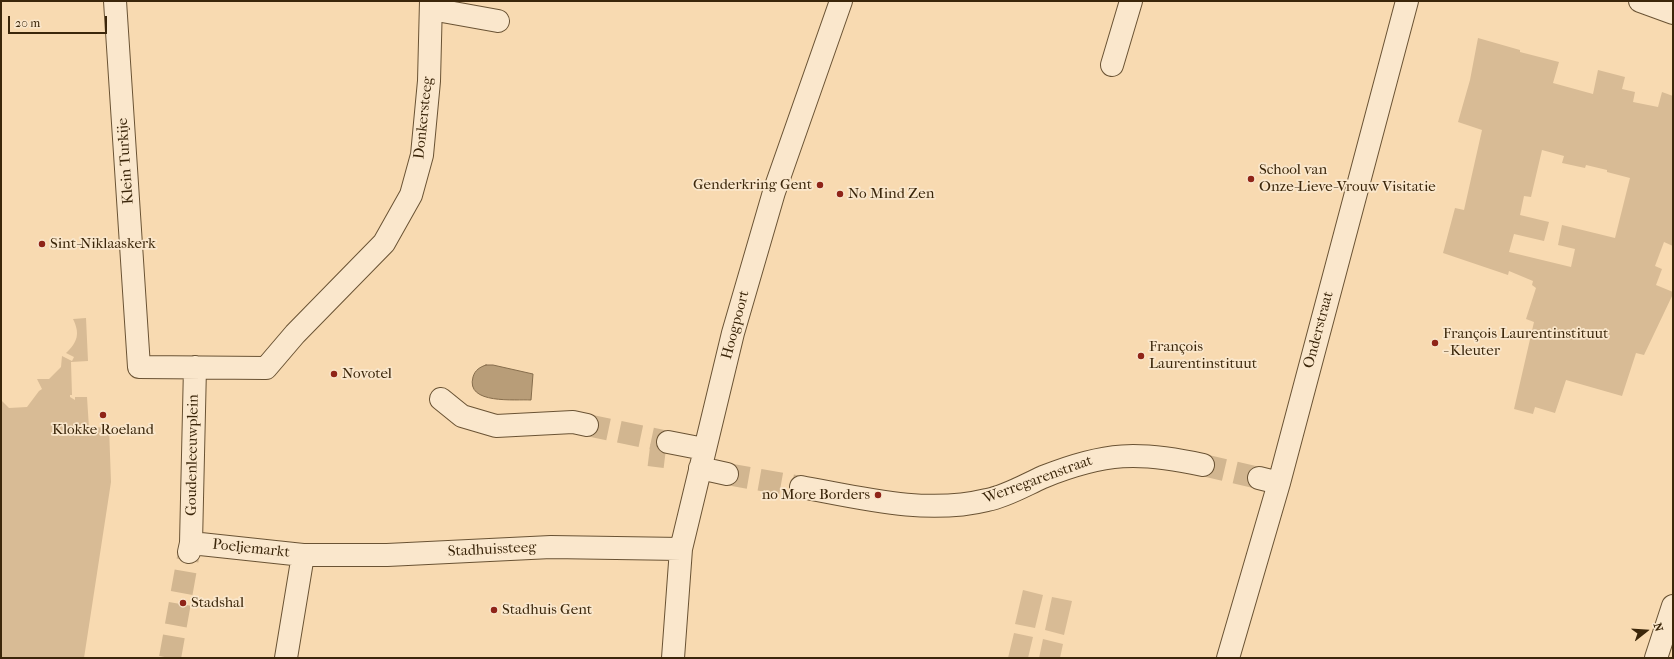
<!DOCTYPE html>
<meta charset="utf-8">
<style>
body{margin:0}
#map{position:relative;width:1674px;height:659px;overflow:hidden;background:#f8dab1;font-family:"IM FELL French Canon",serif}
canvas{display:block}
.frame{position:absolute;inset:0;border:2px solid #3b260a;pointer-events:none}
.north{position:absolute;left:1626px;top:611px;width:40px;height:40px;-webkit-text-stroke:3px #fae7cc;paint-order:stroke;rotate:73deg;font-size:11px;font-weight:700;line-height:16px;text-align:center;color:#3b260a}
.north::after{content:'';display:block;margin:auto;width:14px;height:18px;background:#3b260a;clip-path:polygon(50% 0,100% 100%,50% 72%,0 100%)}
.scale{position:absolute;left:8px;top:16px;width:99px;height:18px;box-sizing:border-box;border:2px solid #3b260a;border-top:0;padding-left:5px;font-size:12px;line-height:14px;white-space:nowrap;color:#3b260a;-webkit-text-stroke:3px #fae7cc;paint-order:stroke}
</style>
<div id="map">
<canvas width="1674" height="659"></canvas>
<div class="frame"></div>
<div class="north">N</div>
<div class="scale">20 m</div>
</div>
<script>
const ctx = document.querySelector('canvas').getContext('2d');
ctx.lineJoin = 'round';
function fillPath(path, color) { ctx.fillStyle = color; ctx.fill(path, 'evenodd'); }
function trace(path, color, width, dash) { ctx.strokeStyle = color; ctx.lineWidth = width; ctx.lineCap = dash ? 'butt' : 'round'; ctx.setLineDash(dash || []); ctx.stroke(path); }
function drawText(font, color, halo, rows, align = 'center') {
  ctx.font = font + ' "IM FELL French Canon",serif'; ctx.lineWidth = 3.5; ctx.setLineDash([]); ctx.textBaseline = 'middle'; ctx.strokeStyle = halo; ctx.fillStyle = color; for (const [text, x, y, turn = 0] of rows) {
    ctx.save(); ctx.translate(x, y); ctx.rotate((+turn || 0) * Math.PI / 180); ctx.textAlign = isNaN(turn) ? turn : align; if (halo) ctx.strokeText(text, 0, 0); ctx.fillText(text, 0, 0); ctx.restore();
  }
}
fillPath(new Path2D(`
 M 1478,38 L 1520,50 L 1520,52 L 1559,62 L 1553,83 L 1593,94 L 1598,70 L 1625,77 L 1622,89 L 1635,92 L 1633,102 L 1658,107 L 1662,92 L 1673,96 L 1673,246 L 1664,242 L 1655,266 L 1662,269 L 1656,285 L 1673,292 L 1673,294 L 1644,355 L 1636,353 L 1622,396 L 1566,380 L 1555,413 L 1535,407 L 1533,414 L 1514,409 L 1534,322 L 1526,319 L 1536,288 L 1532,285 L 1533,281 L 1509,271 L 1508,275 L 1443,253 L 1455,208 L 1464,210 L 1482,130 L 1458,122 L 1470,80 ZM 1542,150 L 1564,156 L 1562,163 L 1585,168 L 1586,165 L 1607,170 L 1607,172 L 1630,178 L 1615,238 L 1562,225 L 1558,245 L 1575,249 L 1571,267 L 1509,252 L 1514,234 L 1544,241 L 1549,222 L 1520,215 L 1524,196 L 1531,197 Z
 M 86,318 L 88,361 L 71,362 L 72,395 L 70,395 L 70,397 L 75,400 L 75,397 L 87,397 L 89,428 L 109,427 L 111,482 L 84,658 L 1,658 L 1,400 L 9,408 L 27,407 L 39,391 L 42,389 L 37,379 L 49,379 L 61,367 L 62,356 L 72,361 L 74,357 L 66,353 C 78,342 80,333 73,319 Z
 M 1023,590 L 1043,595 L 1035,628 L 1015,624 Z
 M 1052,597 L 1072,601 L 1064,635 L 1045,630 Z
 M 1014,633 L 1033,637 L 1028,658 L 1008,658 Z
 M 1043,639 L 1063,644 L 1060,658 L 1039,658 Z`), '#d8bb95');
const water = new Path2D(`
 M 486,365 L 493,365 L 533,374 L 531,400 C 516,399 465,405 473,377 C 475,370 480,367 486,365 Z`);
fillPath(water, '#b89d78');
trace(water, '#866d4c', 1);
trace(new Path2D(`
 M 587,425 L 668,442
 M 649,455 L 665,457
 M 1203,465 L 1259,478
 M 727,474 L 801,487
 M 170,658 L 189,552`), '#d2b690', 22, [22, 11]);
const minor = new Path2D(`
 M 115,1 L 139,367 L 266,368 L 295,334 L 384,243 L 411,195 L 422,155 L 429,81 L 431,1
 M 1640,1 L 1673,13
 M 431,9 L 498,21
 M 1112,65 L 1131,1
 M 441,399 L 462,416 L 496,426 L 573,422 L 587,425
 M 668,442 L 704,449
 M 700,468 L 727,474
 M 1259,478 L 1279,483
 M 801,487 C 861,498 926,515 987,500 C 1007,496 1025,485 1043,477 C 1105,452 1139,451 1203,465
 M 191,543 L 303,555 L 286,658
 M 189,552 L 191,543 L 195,367
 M 303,555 L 387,555 L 551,547 L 681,549
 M 673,658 L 681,549 L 733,333 L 774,192 L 841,1
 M 1228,658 L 1279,483 L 1407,1
 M 1656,658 L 1673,606`);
trace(minor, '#6a5334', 24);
trace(minor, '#fae7cc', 22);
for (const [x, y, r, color] of [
 [1251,179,4,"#8f2418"],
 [820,185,4,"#8f2418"],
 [840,194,4,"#8f2418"],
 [42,244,4,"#8f2418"],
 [1435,343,4,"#8f2418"],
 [1141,356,4,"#8f2418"],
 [334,374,4,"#8f2418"],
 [103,415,4,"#8f2418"],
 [878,495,4,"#8f2418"],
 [183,603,4,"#8f2418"],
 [494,610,4,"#8f2418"]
]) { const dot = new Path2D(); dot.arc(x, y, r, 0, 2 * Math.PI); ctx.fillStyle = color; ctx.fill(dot); trace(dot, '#fae7cc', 1.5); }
drawText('15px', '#3b260a', '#fae7cc', [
 ["Donkersteeg",424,118,-84],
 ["Klein Turkije",126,161,-94],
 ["Hoogpoort",736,325,-75],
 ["Onderstraat",1319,330,-75],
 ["Goudenleeuwplein",193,455,-89],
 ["Werregarenstraat",1038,480,-20],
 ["Poeljemarkt",251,549,6],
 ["Stadhuissteeg",492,550,-3]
]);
drawText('15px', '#3b260a', '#fae7cc', [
 ["School van",1259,170],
 ["Onze-Lieve-Vrouw Visitatie",1259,187],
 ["Genderkring Gent",812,185,"right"],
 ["No Mind Zen",848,194],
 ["Sint-Niklaaskerk",50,244],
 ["François Laurentinstituut",1443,334],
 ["- Kleuter",1443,351],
 ["François",1149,347],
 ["Laurentinstituut",1149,364],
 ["Novotel",342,374],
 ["Klokke Roeland",103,430,"center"],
 ["no More Borders",870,495,"right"],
 ["Stadshal",191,603],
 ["Stadhuis Gent",502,610]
], 'left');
</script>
